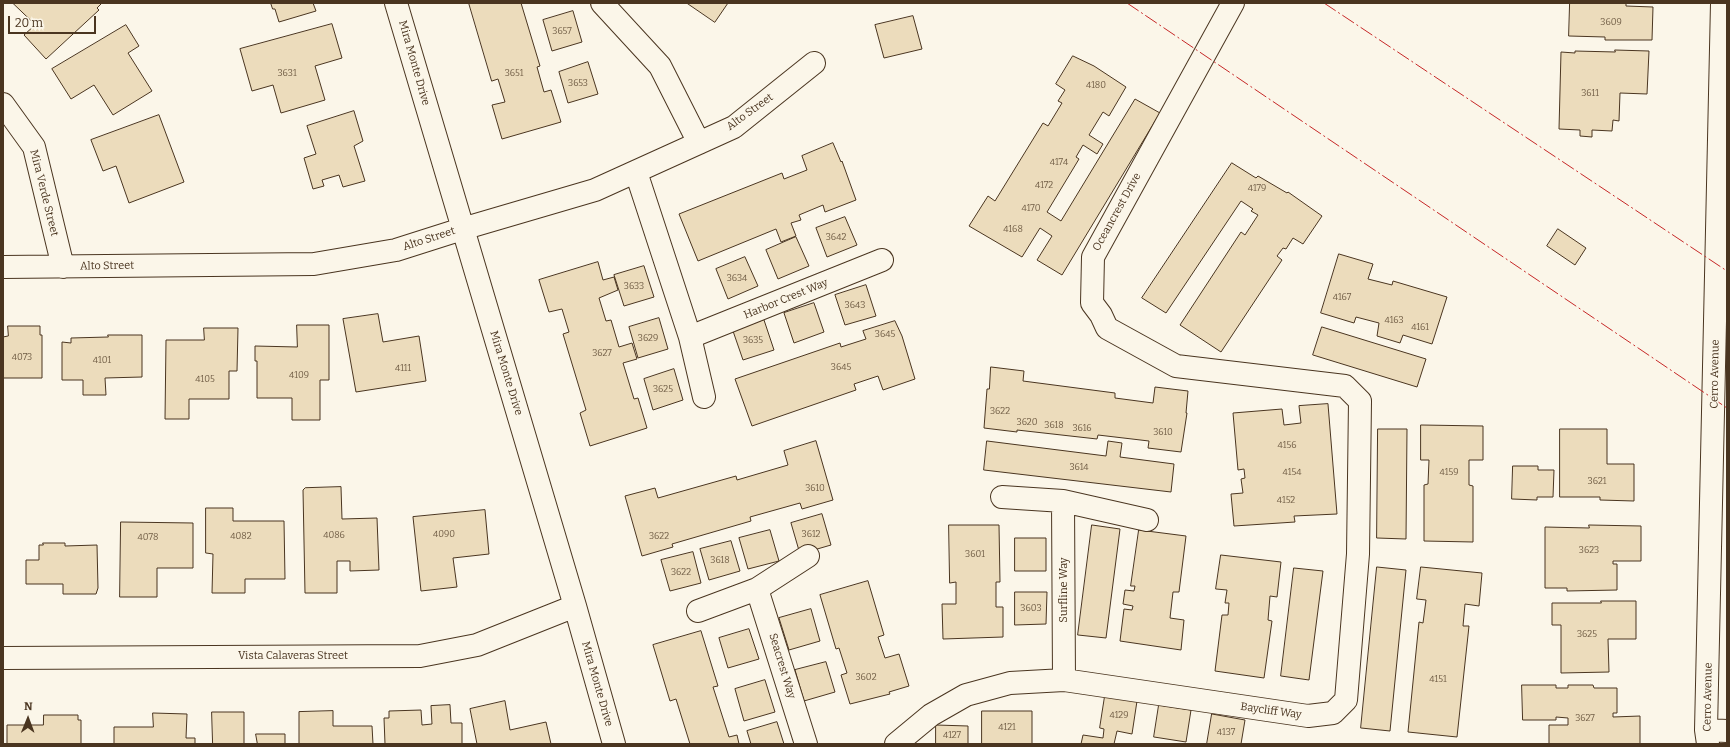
<!DOCTYPE html>
<style>
body{margin:0}
#map{position:relative;width:1730px;height:747px;overflow:hidden;background:#fbf6e9;font-family:Bitter,serif}
canvas{display:block}
.frame{position:absolute;inset:0;border:4px solid #4a3520;pointer-events:none}
.north{position:absolute;left:8px;top:699px;width:40px;height:40px;-webkit-text-stroke:3px #fbf6e9;paint-order:stroke;rotate:1deg;font-size:11px;font-weight:700;line-height:16px;text-align:center;color:#4a3520}
.north::after{content:'';display:block;margin:auto;width:14px;height:18px;background:#4a3520;clip-path:polygon(50% 0,100% 100%,50% 72%,0 100%)}
.scale{position:absolute;left:8px;top:16px;width:88px;height:18px;box-sizing:border-box;border:2px solid #4a3520;border-top:0;padding-left:5px;font-size:12px;line-height:14px;white-space:nowrap;color:#4a3520;-webkit-text-stroke:3px #fbf6e9;paint-order:stroke}
</style>
<div id="map">
<canvas width="1730" height="747"></canvas>
<div class="frame"></div>
<div class="north">N</div>
<div class="scale">20 m</div>
</div>
<script>
const ctx = document.querySelector('canvas').getContext('2d');
ctx.lineJoin = 'round';
function fillPath(path, color) { ctx.fillStyle = color; ctx.fill(path, 'evenodd'); }
function trace(path, color, width, dash) { ctx.strokeStyle = color; ctx.lineWidth = width; ctx.lineCap = dash ? 'butt' : 'round'; ctx.setLineDash(dash || []); ctx.stroke(path); }
function drawText(font, color, halo, rows, align = 'center') {
  ctx.font = font + ' Bitter,serif'; ctx.lineWidth = 3; ctx.setLineDash([]); ctx.textBaseline = 'middle'; ctx.strokeStyle = halo; ctx.fillStyle = color; for (const [text, x, y, turn = 0] of rows) {
    ctx.save(); ctx.translate(x, y); ctx.rotate((+turn || 0) * Math.PI / 180); ctx.textAlign = isNaN(turn) ? turn : align; if (halo) ctx.strokeText(text, 0, 0); ctx.fillText(text, 0, 0); ctx.restore();
  }
}
const building = new Path2D(`
 M 13,3 L 102,3 L 97,8 L 99,10 L 46,59 L 24,35 L 35,25 Z
 M 271,3 L 313,3 L 316,11 L 279,22 L 275,9 L 273,9 Z
 M 469,3 L 521,3 L 540,66 L 537,67 L 544,92 L 551,90 L 561,122 L 502,139 L 492,105 L 505,102 L 498,79 L 492,81 Z
 M 687,3 L 728,3 L 715,22 Z
 M 1570,3 L 1626,3 L 1626,6 L 1653,7 L 1652,40 L 1605,40 L 1605,37 L 1569,36 Z
 M 573,11 L 582,42 L 552,51 L 543,20 Z
 M 913,16 L 922,49 L 884,58 L 875,25 Z
 M 332,24 L 342,58 L 315,66 L 325,100 L 281,113 L 273,85 L 252,91 L 240,49 Z
 M 126,25 L 139,46 L 128,53 L 152,91 L 113,115 L 94,85 L 71,99 L 52,69 Z
 M 1615,50 L 1649,51 L 1647,94 L 1620,93 L 1619,121 L 1613,120 L 1612,131 L 1592,130 L 1592,137 L 1580,136 L 1580,130 L 1559,129 L 1561,52 L 1575,53 L 1575,51 L 1615,52 Z
 M 1073,56 L 1094,66 L 1126,87 L 1109,116 L 1103,112 L 1089,135 L 1103,144 L 1097,154 L 1083,145 L 1076,157 L 1079,159 L 1047,212 L 1061,221 L 1135,99 L 1160,113 L 1062,275 L 1037,260 L 1052,236 L 1040,228 L 1022,257 L 969,226 L 988,196 L 995,201 L 1043,123 L 1048,126 L 1062,103 L 1058,101 L 1065,90 L 1056,84 Z
 M 588,62 L 598,94 L 568,103 L 559,72 Z
 M 354,111 L 363,141 L 354,146 L 365,181 L 343,187 L 339,175 L 322,180 L 324,186 L 313,189 L 304,158 L 316,154 L 307,126 Z
 M 159,115 L 184,182 L 129,203 L 116,166 L 103,171 L 91,140 Z
 M 833,143 L 841,162 L 842,161 L 856,200 L 825,212 L 823,205 L 799,215 L 801,220 L 791,223 L 796,236 L 781,242 L 776,229 L 698,261 L 679,214 L 782,173 L 784,179 L 807,170 L 802,156 Z
 M 1232,163 L 1256,178 L 1258,176 L 1287,193 L 1288,192 L 1322,216 L 1303,244 L 1293,238 L 1286,249 L 1283,248 L 1277,256 L 1282,260 L 1221,352 L 1180,325 L 1241,232 L 1245,235 L 1258,215 L 1251,211 L 1253,209 L 1241,201 L 1166,313 L 1142,298 Z
 M 845,217 L 857,245 L 827,257 L 816,228 Z
 M 1558,229 L 1586,248 L 1575,265 L 1547,246 Z
 M 796,237 L 809,266 L 778,279 L 766,250 Z
 M 1339,254 L 1373,264 L 1368,279 L 1392,285 L 1393,281 L 1447,297 L 1432,344 L 1403,335 L 1400,343 L 1377,336 L 1379,323 L 1356,317 L 1354,323 L 1321,313 Z
 M 745,257 L 758,286 L 728,299 L 716,269 Z
 M 598,262 L 603,280 L 614,277 L 618,290 L 599,298 L 606,321 L 611,320 L 619,347 L 632,343 L 637,359 L 623,363 L 634,399 L 638,398 L 647,428 L 590,446 L 580,413 L 586,410 L 563,334 L 569,332 L 562,309 L 549,312 L 539,280 Z
 M 644,266 L 654,297 L 624,306 L 614,275 Z
 M 866,285 L 876,316 L 845,325 L 835,295 Z
 M 814,303 L 824,332 L 794,343 L 784,313 Z
 M 378,314 L 383,342 L 419,336 L 426,381 L 356,392 L 343,319 Z
 M 659,318 L 668,349 L 638,358 L 629,327 Z
 M 764,320 L 774,350 L 743,360 L 733,331 Z
 M 895,321 L 902,336 L 915,379 L 883,390 L 878,376 L 854,384 L 856,390 L 752,426 L 735,379 L 840,343 L 841,347 L 866,339 L 863,331 Z
 M 297,325 L 329,325 L 329,380 L 320,380 L 320,420 L 292,420 L 292,398 L 257,398 L 257,361 L 255,361 L 255,346 L 297,347 Z
 M 8,326 L 40,326 L 40,335 L 42,335 L 42,378 L 3,378 L 3,337 L 8,336 Z
 M 1322,327 L 1426,359 L 1417,387 L 1313,355 Z
 M 204,328 L 238,328 L 237,371 L 229,371 L 229,399 L 189,399 L 189,419 L 165,419 L 166,340 L 204,340 Z
 M 108,335 L 142,335 L 142,377 L 105,378 L 106,395 L 83,395 L 83,380 L 62,380 L 62,342 L 71,343 L 71,338 L 108,337 Z
 M 991,367 L 1024,371 L 1023,381 L 1115,393 L 1115,398 L 1153,403 L 1155,387 L 1188,391 L 1186,413 L 1187,413 L 1181,452 L 1148,448 L 1149,441 L 1098,435 L 1097,439 L 1017,430 L 1017,432 L 984,428 L 987,389 L 989,389 Z
 M 674,369 L 683,400 L 653,410 L 644,379 Z
 M 1328,404 L 1337,514 L 1294,516 L 1295,522 L 1234,526 L 1231,494 L 1243,493 L 1241,479 L 1245,478 L 1244,469 L 1238,470 L 1233,413 L 1282,409 L 1284,425 L 1301,423 L 1299,406 Z
 M 1421,425 L 1483,426 L 1483,460 L 1469,460 L 1469,485 L 1473,486 L 1473,542 L 1424,541 L 1424,485 L 1428,484 L 1429,460 L 1421,460 Z
 M 1378,429 L 1407,429 L 1406,539 L 1377,538 Z
 M 1560,429 L 1607,429 L 1607,464 L 1634,464 L 1634,501 L 1600,500 L 1600,497 L 1560,497 Z
 M 816,441 L 833,500 L 802,509 L 800,503 L 750,517 L 751,521 L 672,544 L 673,547 L 642,556 L 625,496 L 655,488 L 658,498 L 736,476 L 737,480 L 788,465 L 784,451 Z
 M 987,441 L 1106,456 L 1108,441 L 1122,443 L 1120,457 L 1174,464 L 1171,492 L 984,470 Z
 M 1513,466 L 1538,466 L 1538,470 L 1554,470 L 1553,497 L 1537,497 L 1537,500 L 1512,499 Z
 M 341,487 L 342,519 L 377,518 L 379,570 L 350,571 L 350,561 L 337,561 L 337,593 L 305,593 L 303,490 L 305,488 Z
 M 206,508 L 233,508 L 233,521 L 284,521 L 285,579 L 245,579 L 245,593 L 212,593 L 213,554 L 206,553 Z
 M 485,510 L 489,554 L 453,558 L 457,587 L 421,591 L 413,517 Z
 M 822,514 L 831,545 L 800,554 L 791,523 Z
 M 121,522 L 193,523 L 193,568 L 157,568 L 157,597 L 120,597 Z
 M 949,525 L 999,525 L 1000,582 L 996,582 L 996,607 L 1003,607 L 1003,637 L 943,639 L 942,604 L 956,604 L 956,582 L 950,583 Z
 M 1092,525 L 1120,529 L 1106,638 L 1078,635 Z
 M 1589,525 L 1641,526 L 1641,561 L 1613,561 L 1613,564 L 1617,564 L 1617,590 L 1567,591 L 1567,588 L 1545,588 L 1545,527 L 1589,528 Z
 M 770,530 L 779,561 L 748,569 L 739,538 Z
 M 1139,530 L 1186,536 L 1179,592 L 1173,592 L 1170,618 L 1184,620 L 1181,650 L 1120,641 L 1124,609 L 1132,610 L 1133,606 L 1123,604 L 1125,590 L 1134,591 L 1135,586 L 1131,586 Z
 M 1015,538 L 1046,538 L 1046,571 L 1015,571 Z
 M 731,541 L 740,571 L 709,580 L 700,549 Z
 M 43,543 L 65,543 L 65,546 L 97,545 L 98,588 L 96,594 L 63,594 L 63,584 L 26,584 L 26,560 L 39,560 L 39,545 L 43,545 Z
 M 693,552 L 701,583 L 670,591 L 661,560 Z
 M 1221,555 L 1281,562 L 1277,597 L 1270,596 L 1268,620 L 1272,621 L 1264,678 L 1215,671 L 1222,615 L 1228,615 L 1229,603 L 1225,603 L 1227,590 L 1216,589 Z
 M 1377,567 L 1406,570 L 1390,731 L 1361,728 Z
 M 1421,567 L 1482,573 L 1479,606 L 1465,604 L 1463,626 L 1469,626 L 1457,737 L 1408,732 L 1419,622 L 1423,623 L 1426,600 L 1417,599 Z
 M 1294,568 L 1323,571 L 1309,680 L 1281,676 Z
 M 868,581 L 884,635 L 878,637 L 885,658 L 899,654 L 909,686 L 889,692 L 890,694 L 850,704 L 841,675 L 847,673 L 839,648 L 836,649 L 820,595 Z
 M 1015,592 L 1047,592 L 1046,624 L 1015,625 Z
 M 1601,601 L 1636,601 L 1636,639 L 1608,639 L 1609,672 L 1561,673 L 1561,625 L 1552,625 L 1552,603 L 1601,603 Z
 M 811,609 L 820,641 L 789,650 L 779,618 Z
 M 749,629 L 759,659 L 728,668 L 719,638 Z
 M 701,631 L 718,686 L 713,687 L 729,737 L 737,735 L 739,744 L 690,744 L 676,699 L 670,701 L 653,645 Z
 M 826,662 L 835,692 L 804,701 L 795,670 Z
 M 765,680 L 775,712 L 744,721 L 735,689 Z
 M 1522,685 L 1556,685 L 1556,688 L 1568,688 L 1568,685 L 1593,685 L 1594,688 L 1617,688 L 1617,713 L 1613,713 L 1613,717 L 1640,716 L 1640,744 L 1549,744 L 1549,725 L 1568,725 L 1568,718 L 1556,717 L 1556,720 L 1523,720 Z
 M 1105,696 L 1137,701 L 1132,734 L 1117,731 L 1114,744 L 1081,744 L 1083,735 L 1103,738 L 1104,729 L 1100,728 Z
 M 505,701 L 510,730 L 546,722 L 551,744 L 477,744 L 470,709 Z
 M 450,705 L 451,723 L 462,723 L 462,744 L 385,744 L 384,718 L 389,718 L 389,711 L 421,710 L 422,725 L 432,724 L 431,706 Z
 M 1159,705 L 1191,710 L 1186,742 L 1154,737 Z
 M 333,711 L 333,726 L 372,726 L 373,744 L 299,744 L 299,712 Z
 M 982,711 L 1032,711 L 1032,744 L 982,744 Z
 M 212,712 L 244,712 L 244,744 L 213,744 Z
 M 153,713 L 187,714 L 186,738 L 195,738 L 195,744 L 114,744 L 114,727 L 153,727 Z
 M 1212,714 L 1245,720 L 1241,744 L 1207,744 Z
 M 44,715 L 78,715 L 78,720 L 81,720 L 81,744 L 7,744 L 7,725 L 43,725 Z
 M 777,722 L 784,744 L 751,744 L 747,731 Z
 M 936,725 L 968,726 L 968,744 L 936,744 Z
 M 256,734 L 285,734 L 285,744 L 245,744 L 257,744 Z`);
fillPath(building, '#ecdcbc');
trace(building, '#4a3520', 1);
const minor = new Path2D(`
 M 396,3 L 575,606 L 614,744
 M 602,3 L 660,66 L 699,143
 M 3,104 L 34,147 L 63,267
 M 636,172 L 690,337 L 704,397
 M 3,267 L 314,264 L 396,250 L 462,229 L 595,190 L 734,127 L 814,63
 M 690,337 L 882,260
 M 1002,497 L 1063,501 L 1147,520
 M 1063,501 L 1064,680
 M 757,589 L 806,744
 M 698,611 L 757,589 L 808,556
 M 3,658 L 420,656 L 477,645 L 575,606
 M 1706,730 L 1727,731
 M 896,744 L 931,715 L 966,695 L 1010,683 L 1064,680 L 1308,716 L 1333,713 L 1346,700 L 1358,554 L 1360,401 L 1345,386 L 1176,366 L 1107,328 L 1101,315 L 1092,303 L 1093,257 L 1233,3
 M 1708,744 L 1706,730 L 1722,3`);
trace(minor, '#4a3520', 24);
trace(minor, '#fbf6e9', 22);
trace(new Path2D(`
 M 1127,3 L 1727,408
 M 1324,3 L 1727,271`), '#c62828', 1, [14, 3, 2, 3]);
drawText('9px', '#725f47', null, [
 ["3609",1611,22],
 ["3657",562,31],
 ["3631",287,73],
 ["3651",514,73],
 ["3653",578,83],
 ["4180",1096,85],
 ["3611",1590,93],
 ["4174",1059,162],
 ["4172",1044,185],
 ["4179",1257,188],
 ["4170",1031,208],
 ["4168",1013,229],
 ["3642",836,237],
 ["3634",737,278],
 ["3633",634,286],
 ["4167",1342,297],
 ["3643",855,305],
 ["4163",1394,320],
 ["4161",1420,327],
 ["3645",885,334],
 ["3629",648,338],
 ["3635",753,340],
 ["3627",602,353],
 ["4073",22,357],
 ["4101",102,360],
 ["3645",841,367],
 ["4111",403,368],
 ["4109",299,375],
 ["4105",205,379],
 ["3625",663,389],
 ["3622",1000,411],
 ["3620",1027,422],
 ["3618",1054,425],
 ["3616",1082,428],
 ["3610",1163,432],
 ["4156",1287,445],
 ["3614",1079,467],
 ["4154",1292,472],
 ["4159",1449,472],
 ["3621",1597,481],
 ["3610",815,488],
 ["4152",1286,500],
 ["4090",444,534],
 ["3612",811,534],
 ["4086",334,535],
 ["4082",241,536],
 ["3622",659,536],
 ["4078",148,537],
 ["3623",1589,550],
 ["3601",975,554],
 ["3618",720,560],
 ["3622",681,572],
 ["3603",1031,608],
 ["3625",1587,634],
 ["3602",866,677],
 ["4151",1438,679],
 ["4129",1119,715],
 ["3627",1585,718],
 ["4121",1007,727],
 ["4137",1226,732],
 ["4127",952,735]
]);
drawText('11px', '#4a3520', '#fbf6e9', [
 ["Mira Monte Drive",414,63,74],
 ["Alto Street",750,112,-36],
 ["Mira Verde Street",44,193,76],
 ["Oceancrest Drive",1117,212,-61],
 ["Alto Street",429,239,-18],
 ["Alto Street",107,266,-1],
 ["Harbor Crest Way",786,299,-22],
 ["Mira Monte Drive",506,373,73],
 ["Cerro Avenue",1715,374,-89],
 ["Surfline Way",1064,590,-90],
 ["Vista Calaveras Street",293,656],
 ["Seacrest Way",782,666,73],
 ["Mira Monte Drive",597,684,74],
 ["Cerro Avenue",1708,697,-89],
 ["Baycliff Way",1271,711,8]
]);
</script>
